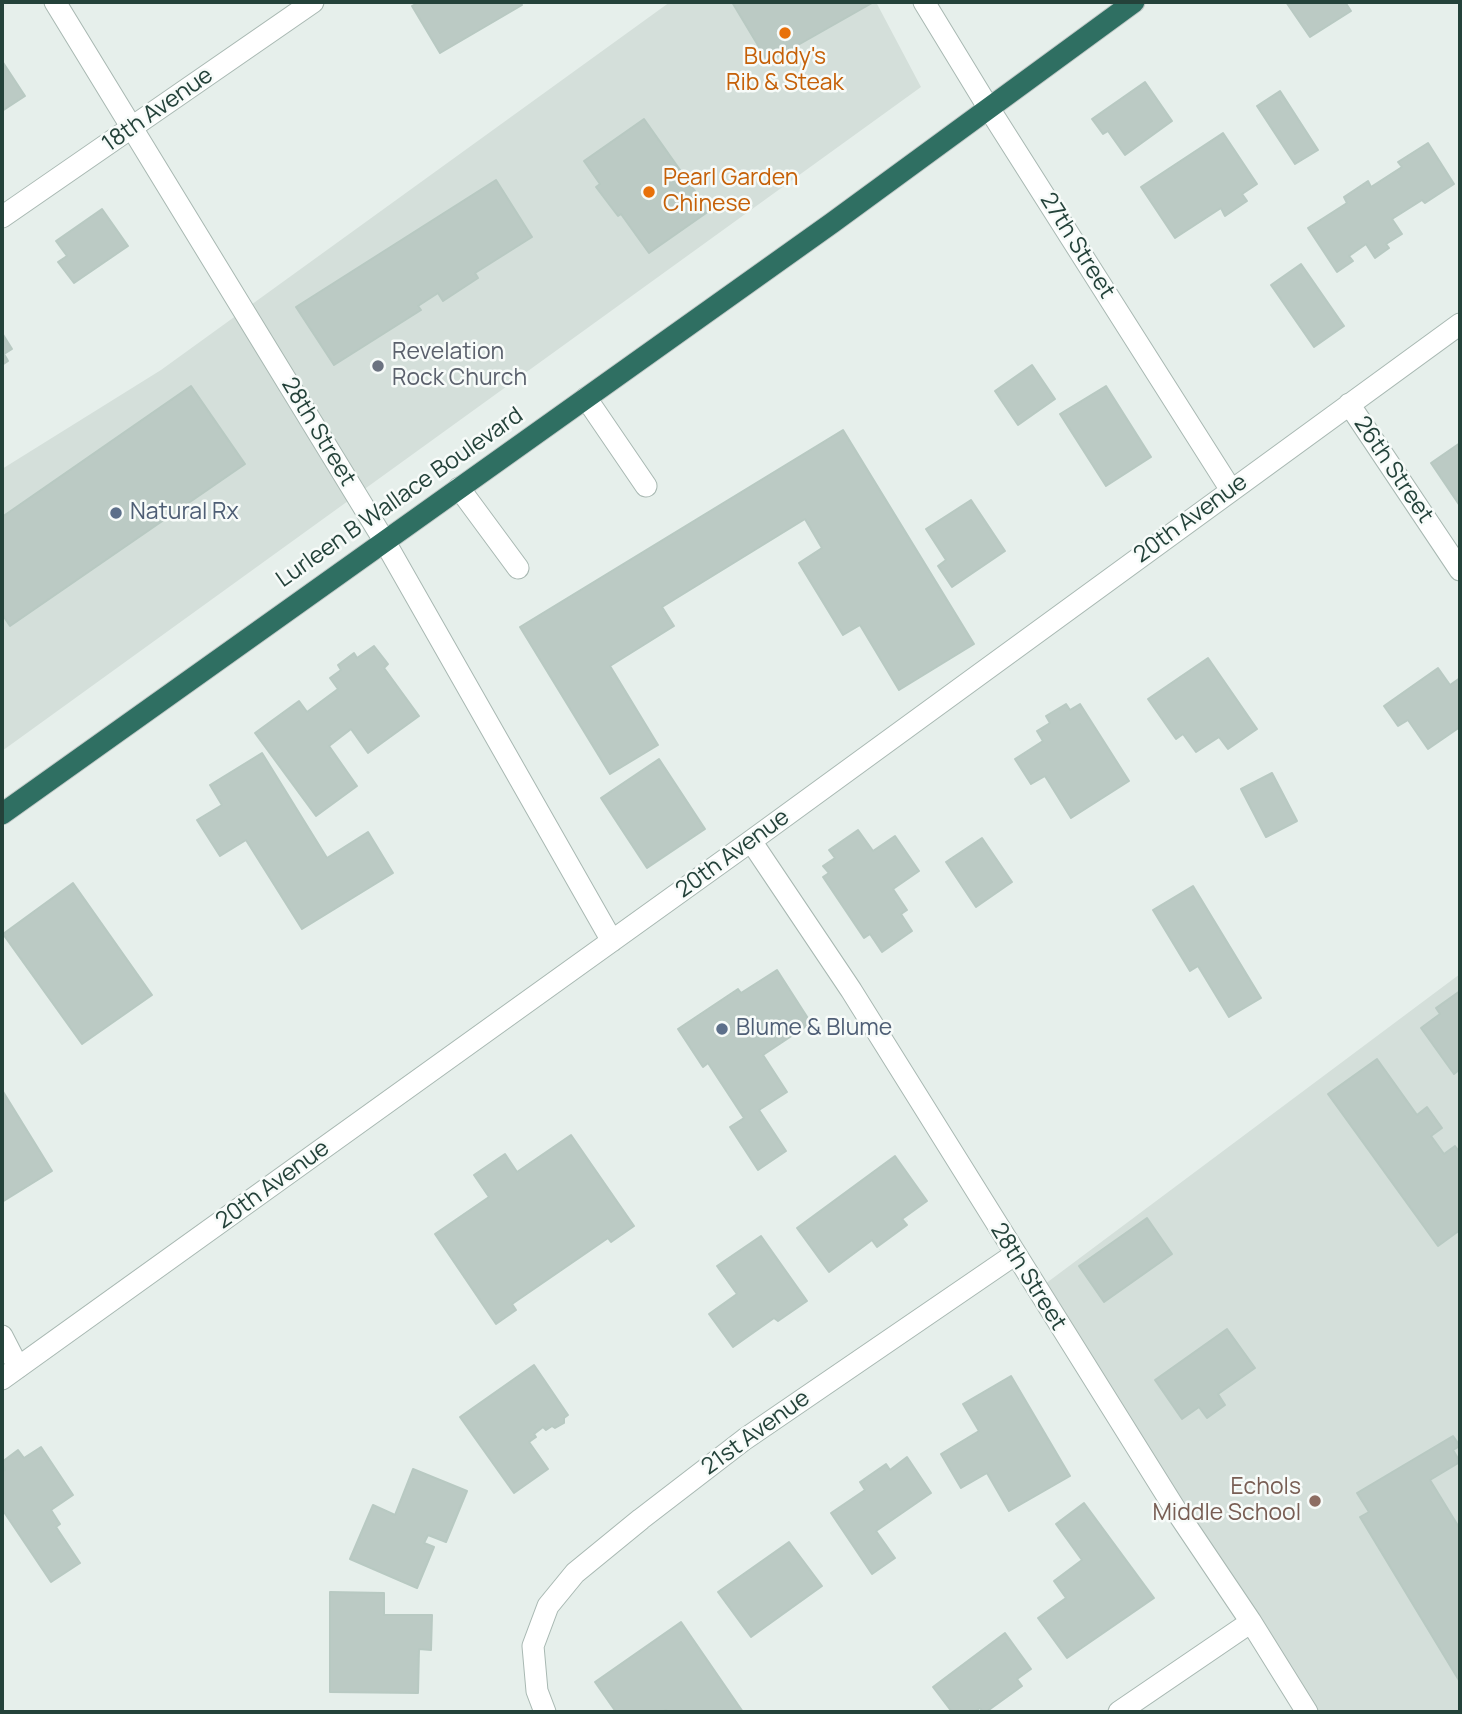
<!DOCTYPE html>
<style>
body{margin:0}
#map{position:relative;width:1462px;height:1714px;overflow:hidden;background:#e6efeb;font-family:Manrope,sans-serif}
canvas{display:block}
.frame{position:absolute;inset:0;border:4px solid #24423a;pointer-events:none}
</style>
<div id="map">
<canvas width="1462" height="1714"></canvas>
<div class="frame"></div>
</div>
<script>
const ctx = document.querySelector('canvas').getContext('2d');
ctx.lineJoin = 'round';
function fillPath(path, color) { ctx.fillStyle = color; ctx.fill(path, 'evenodd'); }
function trace(path, color, width, dash) { ctx.strokeStyle = color; ctx.lineWidth = width; ctx.lineCap = dash ? 'butt' : 'round'; ctx.setLineDash(dash || []); ctx.stroke(path); }
function drawText(font, color, halo, rows, align = 'center') {
  ctx.font = font + ' Manrope,sans-serif'; ctx.lineWidth = 5; ctx.setLineDash([]); ctx.textBaseline = 'middle'; ctx.strokeStyle = halo; ctx.fillStyle = color; for (const [text, x, y, turn = 0] of rows) {
    ctx.save(); ctx.translate(x, y); ctx.rotate((+turn || 0) * Math.PI / 180); ctx.textAlign = isNaN(turn) ? turn : align; if (halo) ctx.strokeText(text, 0, 0); ctx.fillText(text, 0, 0); ctx.restore();
  }
}
fillPath(new Path2D(`
 M 670,2 L 876,2 L 921,87 L 2,751 L 2,469 L 161,370 Z
 M 1460,974 L 1460,1712 L 1305,1712 L 1037,1290 Z`), '#d4dfda');
const building = new Path2D(`
 M 419,2 L 520,2 L 522,5 L 440,53 L 412,6 Z
 M 732,2 L 872,2 L 872,3 L 768,62 Z
 M 1286,2 L 1345,2 L 1351,11 L 1310,37 Z
 M 2,61 L 25,96 L 2,111 Z
 M 1145,82 L 1172,121 L 1125,155 L 1108,131 L 1103,134 L 1092,119 Z
 M 1280,91 L 1318,150 L 1295,164 L 1257,106 Z
 M 644,119 L 709,211 L 649,253 L 621,214 L 618,216 L 596,187 L 600,184 L 584,161 Z
 M 1223,133 L 1257,184 L 1242,194 L 1247,201 L 1225,216 L 1221,208 L 1175,238 L 1141,187 Z
 M 1428,143 L 1454,184 L 1425,203 L 1422,200 L 1392,219 L 1402,234 L 1386,244 L 1389,248 L 1375,258 L 1366,244 L 1349,256 L 1353,261 L 1337,272 L 1308,228 L 1347,203 L 1344,197 L 1368,181 L 1371,187 L 1402,167 L 1398,162 Z
 M 496,180 L 532,237 L 475,273 L 478,278 L 443,301 L 438,293 L 418,306 L 421,310 L 334,365 L 296,307 Z
 M 102,209 L 128,246 L 74,283 L 58,262 L 67,256 L 56,241 Z
 M 1301,264 L 1344,326 L 1314,347 L 1271,285 Z
 M 2,333 L 12,349 L 4,354 L 8,361 L 2,365 Z
 M 1032,365 L 1055,399 L 1018,425 L 995,391 Z
 M 191,386 L 245,464 L 10,626 L 2,614 L 2,517 Z
 M 1106,386 L 1151,457 L 1106,486 L 1060,414 Z
 M 843,430 L 974,644 L 899,690 L 860,625 L 843,635 L 799,563 L 822,548 L 805,519 L 662,607 L 674,626 L 610,666 L 658,745 L 610,774 L 520,627 Z
 M 1460,443 L 1460,506 L 1431,463 Z
 M 971,500 L 1005,551 L 952,587 L 938,566 L 946,560 L 926,529 Z
 M 374,646 L 388,664 L 384,668 L 419,716 L 368,753 L 351,729 L 329,746 L 357,786 L 316,816 L 255,733 L 299,701 L 307,712 L 338,689 L 330,678 L 341,670 L 338,665 L 354,653 L 357,658 Z
 M 1208,658 L 1257,729 L 1228,749 L 1219,737 L 1196,752 L 1183,734 L 1176,739 L 1148,699 Z
 M 1438,668 L 1450,685 L 1460,678 L 1460,727 L 1428,749 L 1408,720 L 1398,726 L 1384,706 Z
 M 1066,704 L 1070,710 L 1080,704 L 1129,781 L 1071,818 L 1045,776 L 1031,784 L 1015,759 L 1043,741 L 1037,731 L 1050,723 L 1046,716 Z
 M 262,753 L 327,858 L 368,832 L 393,873 L 302,929 L 246,840 L 220,856 L 197,820 L 222,805 L 210,785 Z
 M 659,759 L 705,829 L 647,868 L 601,798 Z
 M 1272,773 L 1297,821 L 1266,837 L 1241,789 Z
 M 858,830 L 873,851 L 895,836 L 919,871 L 893,889 L 907,910 L 901,914 L 912,931 L 882,952 L 870,934 L 864,938 L 823,877 L 829,873 L 823,866 L 835,858 L 829,850 Z
 M 982,838 L 1012,882 L 976,907 L 946,862 Z
 M 73,883 L 152,995 L 82,1044 L 3,934 Z
 M 1193,886 L 1261,998 L 1229,1017 L 1198,966 L 1190,971 L 1153,910 Z
 M 777,970 L 811,1023 L 763,1055 L 787,1092 L 759,1110 L 786,1151 L 758,1170 L 730,1127 L 744,1118 L 708,1063 L 703,1067 L 678,1029 L 738,989 L 741,993 Z
 M 1460,991 L 1460,1069 L 1454,1074 L 1421,1028 L 1440,1014 L 1436,1008 Z
 M 1377,1059 L 1417,1115 L 1427,1107 L 1442,1128 L 1431,1136 L 1444,1154 L 1455,1146 L 1460,1153 L 1460,1230 L 1438,1246 L 1328,1094 Z
 M 2,1090 L 52,1171 L 2,1202 Z
 M 571,1135 L 634,1226 L 611,1242 L 608,1238 L 512,1304 L 516,1310 L 496,1324 L 435,1234 L 489,1197 L 474,1175 L 505,1154 L 517,1172 Z
 M 895,1156 L 927,1201 L 902,1219 L 907,1225 L 877,1247 L 872,1240 L 829,1272 L 797,1228 Z
 M 1147,1218 L 1172,1254 L 1104,1302 L 1079,1266 Z
 M 761,1236 L 807,1301 L 778,1321 L 774,1318 L 733,1347 L 709,1314 L 737,1294 L 717,1266 Z
 M 1227,1329 L 1255,1368 L 1218,1394 L 1225,1405 L 1207,1418 L 1199,1407 L 1182,1419 L 1155,1380 Z
 M 534,1365 L 568,1415 L 564,1418 L 564,1423 L 555,1428 L 552,1426 L 546,1430 L 543,1427 L 534,1434 L 536,1437 L 529,1442 L 548,1469 L 514,1493 L 460,1417 Z
 M 1011,1376 L 1070,1476 L 1009,1511 L 987,1473 L 961,1488 L 941,1454 L 979,1431 L 963,1404 Z
 M 1453,1436 L 1460,1446 L 1453,1450 L 1460,1462 L 1430,1480 L 1460,1529 L 1460,1682 L 1360,1517 L 1369,1512 L 1357,1493 Z
 M 41,1447 L 73,1495 L 51,1510 L 60,1524 L 56,1527 L 80,1563 L 51,1582 L 2,1509 L 2,1472 L 5,1470 L 2,1462 L 18,1450 L 24,1458 Z
 M 907,1457 L 931,1493 L 876,1531 L 895,1558 L 872,1574 L 831,1513 L 865,1490 L 860,1482 L 886,1464 L 890,1470 Z
 M 413,1469 L 467,1491 L 446,1542 L 428,1535 L 424,1543 L 434,1547 L 417,1588 L 350,1559 L 373,1505 L 395,1515 Z
 M 1084,1503 L 1154,1598 L 1067,1658 L 1038,1618 L 1066,1598 L 1054,1581 L 1082,1560 L 1056,1524 Z
 M 789,1542 L 822,1586 L 751,1637 L 718,1592 Z
 M 330,1592 L 384,1593 L 384,1615 L 432,1615 L 431,1650 L 419,1649 L 418,1693 L 330,1692 Z
 M 681,1622 L 743,1712 L 668,1712 L 666,1710 L 662,1712 L 616,1712 L 595,1682 Z
 M 1005,1633 L 1031,1669 L 1017,1679 L 1022,1686 L 986,1712 L 983,1712 L 980,1708 L 974,1712 L 952,1712 L 933,1687 Z`);
fillPath(building, '#bbcac4');
trace(building, '#b8c9c2', 2);
const lane = new Path2D(`
 M 586,398 L 646,486
 M 459,488 L 518,568
 M 2,1336 L 18,1367`);
const street = new Path2D(`
 M 55,2 L 385,542 L 612,941
 M 924,2 L 988,107 L 1231,490
 M 2,217 L 313,2
 M 1349,404 L 1460,570
 M 751,841 L 851,990 L 1177,1512 L 1251,1622 L 1307,1712
 M 2,1379 L 751,841 L 1460,324
 M 545,1712 L 537,1691 L 533,1646 L 548,1606 L 575,1573 L 641,1519 L 745,1439 L 1014,1255
 M 1119,1712 L 1251,1622`);
const highway = new Path2D(`
 M 2,814 L 832,223 L 1134,2`);
trace(lane, '#a8b8b2', 23);
trace(street, '#a8b8b2', 23);
trace(highway, '#c2cac8', 23);
trace(lane, '#fff', 21);
trace(street, '#fff', 21);
trace(highway, '#2f6f62', 21);
for (const [x, y, r, color] of [
 [785,33,7,"#e8710a"],
 [649,192,7,"#e8710a"],
 [378,366,7,"#6b7280"],
 [116,513,7,"#5c6f8a"],
 [722,1029,7,"#5c6f8a"],
 [1315,1501,7,"#8d6e63"]
]) { const dot = new Path2D(); dot.arc(x, y, r, 0, 2 * Math.PI); ctx.fillStyle = color; ctx.fill(dot); trace(dot, '#f7fbf9', 2.5); }
drawText('23px', '#c56008', '#f7fbf9', [
 ["Buddy's",785,58],
 ["Rib & Steak",785,84],
 ["Pearl Garden",663,179,"left"],
 ["Chinese",663,205,"left"]
]);
drawText('23px', '#24423a', '#f7fbf9', [
 ["18th Avenue",158,110,-35],
 ["27th Street",1077,246,58],
 ["28th Street",318,432,59],
 ["26th Street",1393,470,56],
 ["Lurleen B Wallace Boulevard",400,498,-35],
 ["20th Avenue",1191,519,-36],
 ["20th Avenue",733,854,-36],
 ["20th Avenue",273,1185,-36],
 ["28th Street",1028,1277,58],
 ["21st Avenue",756,1433,-36]
]);
drawText('23px', '#5b616d', '#f7fbf9', [
 ["Revelation",392,353],
 ["Rock Church",392,379]
], 'left');
drawText('23px', '#4e5e75', '#f7fbf9', [
 ["Natural Rx",130,513],
 ["Blume & Blume",736,1029]
], 'left');
drawText('23px', '#785e54', '#f7fbf9', [
 ["Echols",1301,1488],
 ["Middle School",1301,1514]
], 'right');
</script>
